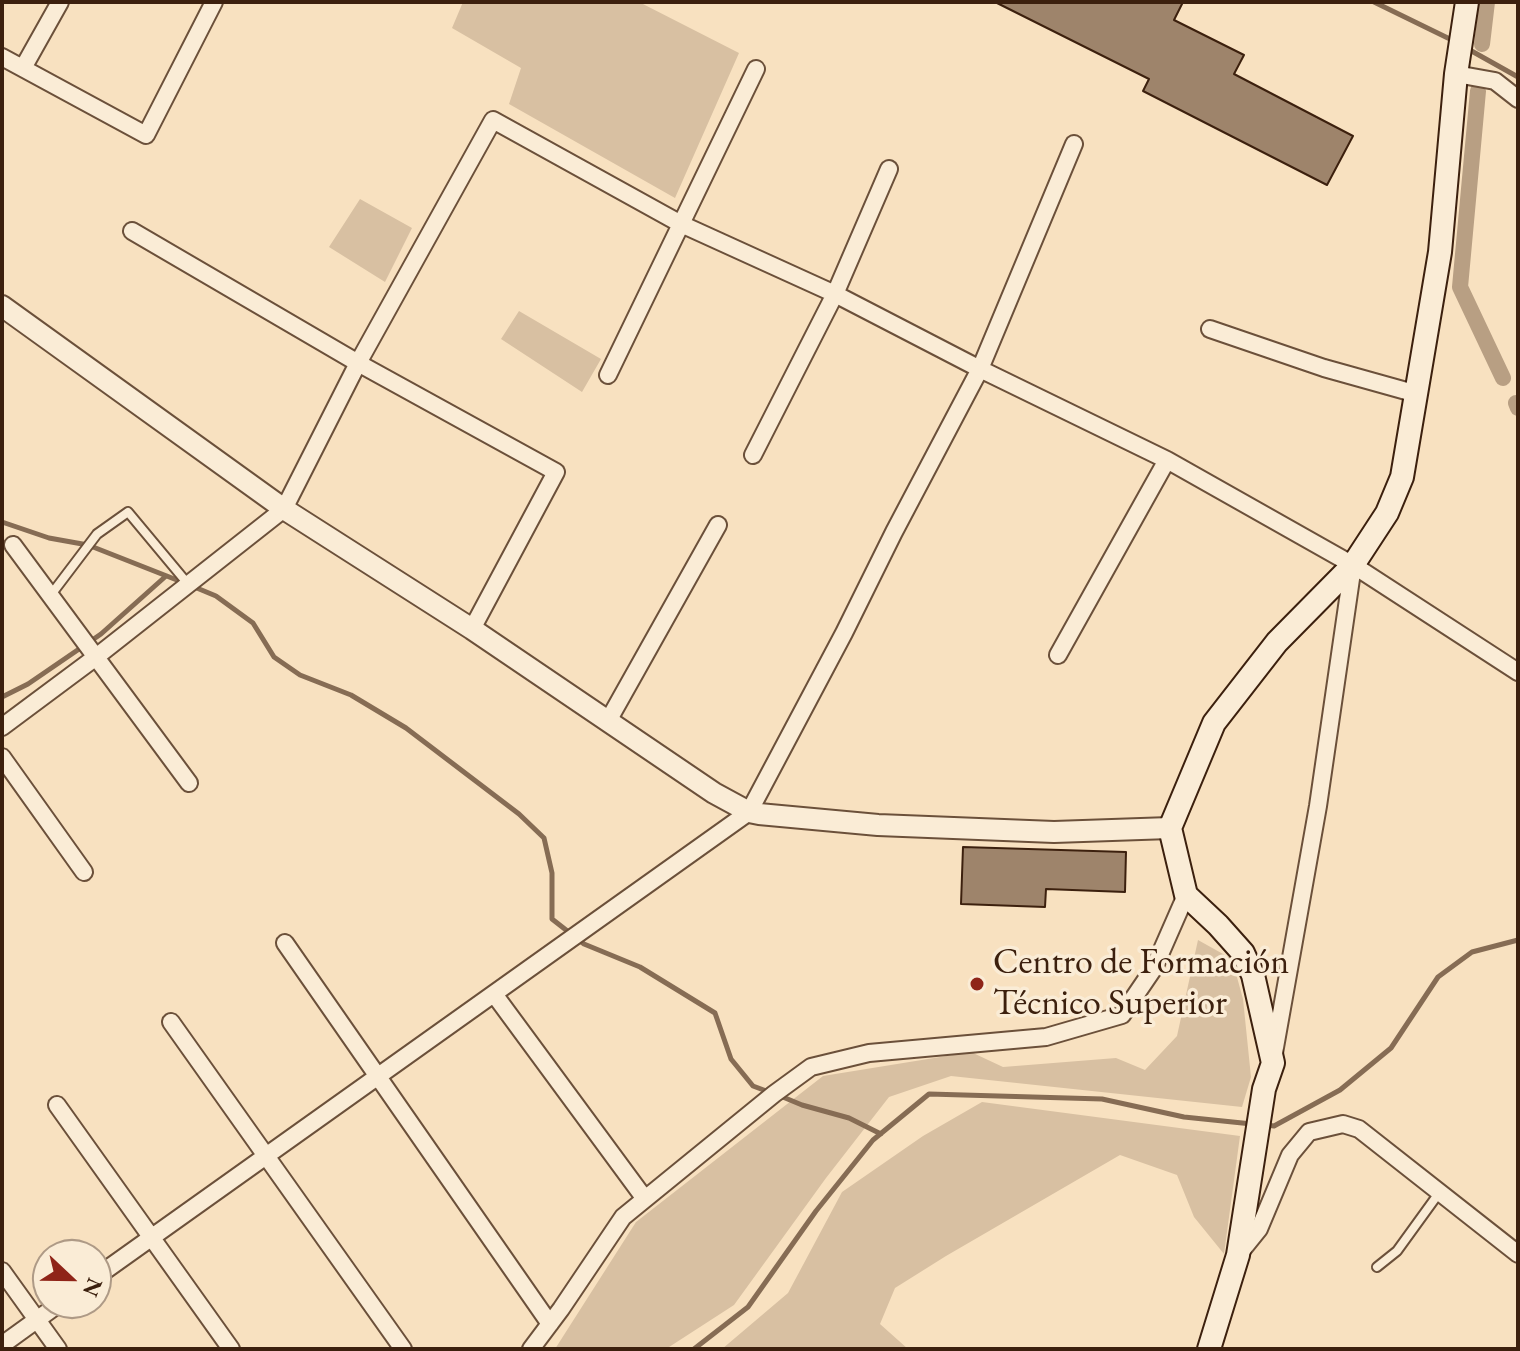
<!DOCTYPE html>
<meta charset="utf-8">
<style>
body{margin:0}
#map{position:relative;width:1520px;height:1351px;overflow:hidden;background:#f8e1c0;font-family:"EB Garamond",serif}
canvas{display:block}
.frame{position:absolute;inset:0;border:4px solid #3c200e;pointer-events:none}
.north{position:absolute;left:32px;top:1239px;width:80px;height:80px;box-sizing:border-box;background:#faecd6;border:2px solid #ae9a86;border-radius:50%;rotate:112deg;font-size:22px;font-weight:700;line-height:32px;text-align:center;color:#3c200e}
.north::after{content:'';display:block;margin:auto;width:28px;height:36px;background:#8f2418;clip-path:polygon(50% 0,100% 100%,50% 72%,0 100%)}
</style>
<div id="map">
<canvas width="1520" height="1351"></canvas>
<div class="frame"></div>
<div class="north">N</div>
</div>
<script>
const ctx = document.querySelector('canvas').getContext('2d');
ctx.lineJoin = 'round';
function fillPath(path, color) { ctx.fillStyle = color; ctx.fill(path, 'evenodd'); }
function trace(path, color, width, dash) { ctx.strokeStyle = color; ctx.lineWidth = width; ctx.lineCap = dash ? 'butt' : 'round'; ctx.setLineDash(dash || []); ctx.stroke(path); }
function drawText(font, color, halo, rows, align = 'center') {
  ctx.font = font + ' "EB Garamond",serif'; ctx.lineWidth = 7; ctx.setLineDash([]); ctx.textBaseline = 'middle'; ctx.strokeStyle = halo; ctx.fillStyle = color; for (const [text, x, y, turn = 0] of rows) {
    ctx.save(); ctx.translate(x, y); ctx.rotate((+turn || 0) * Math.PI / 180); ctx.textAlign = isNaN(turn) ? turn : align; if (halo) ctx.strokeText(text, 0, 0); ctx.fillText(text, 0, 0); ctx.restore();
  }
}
fillPath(new Path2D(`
 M 463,2 L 639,2 L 739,53 L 675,198 L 509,104 L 521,68 L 452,28 Z
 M 360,199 L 412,228 L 385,282 L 329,247 Z
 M 519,311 L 601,359 L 582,392 L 501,339 Z
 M 1198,940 L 1232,959 L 1243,999 L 1251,1077 L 1242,1107 L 951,1076 L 889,1097 L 826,1178 L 734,1305 L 666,1349 L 555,1349 L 636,1222 L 823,1076 L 971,1052 L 1003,1067 L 1116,1058 L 1145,1070 L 1177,1036 Z
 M 982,1102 L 1240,1136 L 1224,1254 L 1194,1217 L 1177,1175 L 1120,1155 L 946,1256 L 895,1288 L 880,1324 L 908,1349 L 722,1349 L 788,1293 L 842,1192 L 923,1136 Z`), '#d8c0a2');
trace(new Path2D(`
 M 1374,2 L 1456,42
 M 1468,49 L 1518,77
 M 2,522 L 49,538 L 88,545 L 182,582
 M 192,586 L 216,596 L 253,623 L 274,657 L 300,675 L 351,695 L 406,728 L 519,814 L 544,838 L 552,873 L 552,919 L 584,944 L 640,967 L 715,1013 L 731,1059 L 753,1086 L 769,1092
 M 2,697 L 28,684 L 101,634 L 166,576
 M 778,1095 L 802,1105 L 849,1118 L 881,1134
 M 1266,1125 L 1274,1126 L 1340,1090 L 1391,1048 L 1438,977 L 1472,952 L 1518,940
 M 694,1349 L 748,1307 L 816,1211 L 873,1140 L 929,1094 L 1102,1099 L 1184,1117 L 1252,1124`), '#866c54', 5);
trace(new Path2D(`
 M 1482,44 L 1487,2
 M 1478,91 L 1460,287 L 1503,378
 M 1516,403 L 1518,408`), '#b89f83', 16);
const building = new Path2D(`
 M 995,2 L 1183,2 L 1174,20 L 1244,55 L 1234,74 L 1353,136 L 1327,185 L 1143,91 L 1149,79 Z
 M 963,847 L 1126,852 L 1125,892 L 1046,889 L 1045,907 L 961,904 Z`);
fillPath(building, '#9e846b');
trace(building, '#3c200e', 2);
const service = new Path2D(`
 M 50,596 L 97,534 L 128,512 L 188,584
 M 1377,1267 L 1397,1251 L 1439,1193`);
const minor = new Path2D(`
 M 2,57 L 146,135 L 214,2
 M 23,68 L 60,2
 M 1456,74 L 1495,81 L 1518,99
 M 132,231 L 358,363 L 556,472 L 472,629
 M 1210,329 L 1324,368 L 1417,394
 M 608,375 L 756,69
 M 753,455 L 835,294 L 889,169
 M 13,545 L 189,783
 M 1058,655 L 1167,460
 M 608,721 L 718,525
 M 2,727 L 96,657 L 284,509 L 358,363 L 493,120 L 681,224 L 835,294 L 980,369 L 1167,460 L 1353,565 L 1518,672
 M 2,757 L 84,872
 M 285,943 L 550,1324
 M 494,994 L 645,1199
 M 171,1022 L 403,1349
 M 1274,1053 L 1318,806 L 1353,565
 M 57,1105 L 231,1349
 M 1238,1255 L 1259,1229 L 1290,1155 L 1309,1132 L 1343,1124 L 1359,1129 L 1518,1254
 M 2,1271 L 58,1349
 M 96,1277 L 749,812 L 844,633 L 894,532 L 980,369 L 1074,144
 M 2,1345 L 60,1303
 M 531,1349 L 561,1309 L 623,1217 L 774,1094 L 811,1067 L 869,1053 L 1046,1037 L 1122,1015 L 1154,968 L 1186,895`);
const tertiary = new Path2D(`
 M 2,306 L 284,509 L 472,629 L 714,793 L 749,812 L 759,814 L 878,825 L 1054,832 L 1170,828`);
const secondary = new Path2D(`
 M 1209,1349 L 1238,1255 L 1264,1089 L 1273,1063 L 1253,975 L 1243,953 L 1218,925 L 1186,895 L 1170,828 L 1214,723 L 1277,642 L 1353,565 L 1387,513 L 1402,477 L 1440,252 L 1456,74 L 1467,2`);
trace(service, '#6b503a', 12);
trace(minor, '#6b503a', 20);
trace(tertiary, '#6b503a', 24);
trace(secondary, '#3c200e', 26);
trace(service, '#faecd6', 8);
trace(minor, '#faecd6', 16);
trace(tertiary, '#faecd6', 20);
trace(secondary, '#faecd6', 22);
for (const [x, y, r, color] of [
 [977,984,8,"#8f2418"]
]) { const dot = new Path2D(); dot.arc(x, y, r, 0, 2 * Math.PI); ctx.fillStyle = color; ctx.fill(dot); trace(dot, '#faecd6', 3); }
drawText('36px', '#3c200e', '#faecd6', [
 ["Centro de Formación",993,963],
 ["Técnico Superior",993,1004]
], 'left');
</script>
